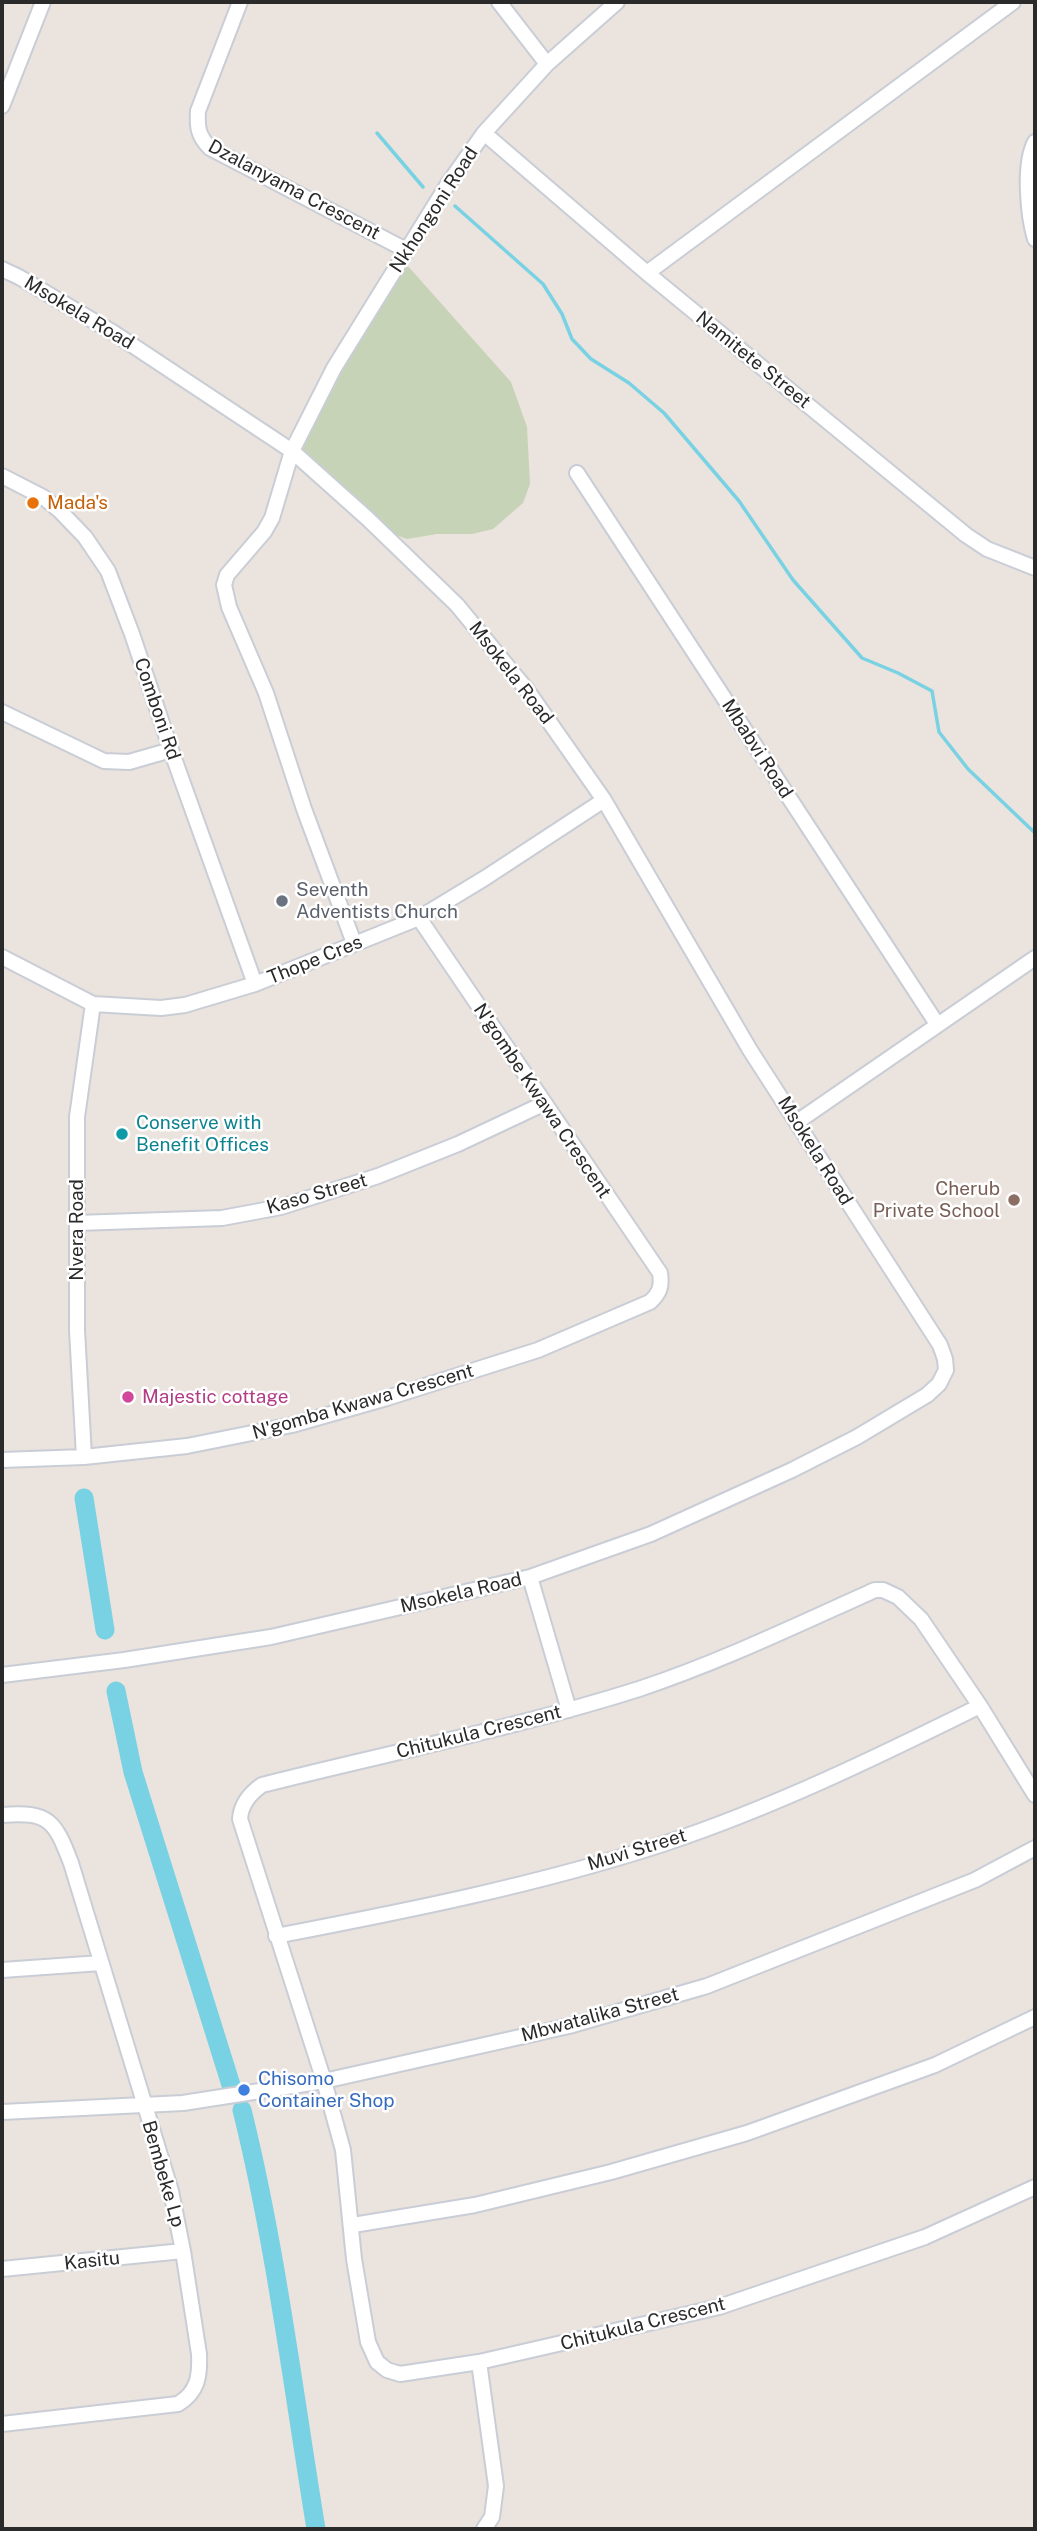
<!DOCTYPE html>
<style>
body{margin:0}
#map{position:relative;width:1037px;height:2531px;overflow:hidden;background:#ebe3dd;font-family:"Public Sans",sans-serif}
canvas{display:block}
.frame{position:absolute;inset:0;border:4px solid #2a2a2a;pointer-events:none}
</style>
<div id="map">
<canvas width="1037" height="2531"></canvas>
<div class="frame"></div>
</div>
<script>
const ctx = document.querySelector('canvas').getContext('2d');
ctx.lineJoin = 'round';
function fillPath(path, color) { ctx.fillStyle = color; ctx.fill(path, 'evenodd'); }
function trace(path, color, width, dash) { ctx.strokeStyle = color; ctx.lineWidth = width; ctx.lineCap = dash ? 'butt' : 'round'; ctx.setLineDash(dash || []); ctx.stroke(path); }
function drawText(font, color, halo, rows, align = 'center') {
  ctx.font = font + ' "Public Sans",sans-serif'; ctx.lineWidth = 5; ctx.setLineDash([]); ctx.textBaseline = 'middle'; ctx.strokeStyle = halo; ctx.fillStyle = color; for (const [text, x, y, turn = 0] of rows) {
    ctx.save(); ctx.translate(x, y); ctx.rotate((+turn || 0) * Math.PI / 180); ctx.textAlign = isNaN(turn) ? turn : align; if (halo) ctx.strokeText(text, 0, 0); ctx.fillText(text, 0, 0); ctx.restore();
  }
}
fillPath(new Path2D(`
 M 407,265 L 511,382 L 527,427 L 530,484 L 523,503 L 493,529 L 472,534 L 437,534 L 407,539 L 396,535 L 301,451 L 348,360 Z`), '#c7d3b6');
trace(new Path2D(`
 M 377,133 L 423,187
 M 455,206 L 543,284 L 562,314 L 572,339 L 591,359 L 629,383 L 664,413 L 739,501 L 793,580 L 862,658 L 898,673 L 932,691 L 939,732 L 968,769 L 1035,833`), '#79d2e3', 3.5);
trace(new Path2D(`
 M 84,1498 L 105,1630
 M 116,1691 L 133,1772 L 231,2085
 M 242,2110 C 276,2247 293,2389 316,2529`), '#79d2e3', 19);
const minor = new Path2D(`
 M 240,2 L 198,111 C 197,127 198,136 210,148 L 406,250
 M 499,2 L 547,64
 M 2,106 L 43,2
 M 484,133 L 647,273 L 966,535 L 987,549 L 1035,568
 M 1035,142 C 1023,164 1028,216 1035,239
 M 2,269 L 19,277 L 114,333 L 292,451 L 368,519 L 457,605 L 527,690 L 604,800 L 750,1050 L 940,1345 L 945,1359 L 946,1370 L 939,1384 L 927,1395 L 857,1437 L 792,1470 L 651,1534 L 530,1577 L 271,1637 L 124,1660 L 2,1675
 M 647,273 L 1013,2
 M 577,473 L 937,1024
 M 2,476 L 43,497 L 59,510 L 85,537 L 108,571 L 132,634 L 171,750 L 255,984
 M 2,712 L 104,761 L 129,762 L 171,750
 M 354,943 L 304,809 L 266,693 L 229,607 L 224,585 L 227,575 L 264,532 L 272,518 L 292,451 L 334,368 L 448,184 L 484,133 L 547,64 L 617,2
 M 2,957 L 93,1004 L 161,1008 L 185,1005 L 255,984 L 419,918 L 485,878 L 604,800
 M 797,1122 L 1035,958
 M 77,1223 L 222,1218 L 281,1207 L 378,1176 L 458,1144 L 543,1104
 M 84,1457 L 77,1330 L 77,1117 L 93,1004
 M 2,1460 L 84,1457 L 187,1446 L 292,1425 L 387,1398 L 538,1350 L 650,1302 C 660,1293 662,1286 660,1273 L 419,918
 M 530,1577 L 569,1710
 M 1035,1795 L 980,1706 L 921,1619 L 898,1597 L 883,1590 L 875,1590 C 797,1625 720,1662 639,1689 C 516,1728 388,1753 262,1785 C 249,1794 241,1804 240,1819 L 324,2081 L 343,2150 L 354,2259 L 368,2342 L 377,2362 L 387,2370 L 400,2374 L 479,2362 L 719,2307 L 925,2237 L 1035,2187
 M 2,1815 C 49,1811 55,1821 71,1863 L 171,2191 L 183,2251 L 199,2354 C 200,2376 198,2392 178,2404 L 2,2424
 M 276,1936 C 406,1911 537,1885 663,1844 C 772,1808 877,1757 980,1706
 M 2,1970 L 101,1963
 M 2,2112 L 183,2103 L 324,2081 L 569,2026 L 707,1986 L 975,1880 L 1035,1848
 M 353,2225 L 475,2205 L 611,2172 L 747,2133 L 935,2065 L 1035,2017
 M 2,2269 L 183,2251
 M 479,2362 L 496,2486 L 492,2517 L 484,2529`);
trace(minor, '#c9cdd6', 18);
trace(minor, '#fff', 14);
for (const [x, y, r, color] of [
 [33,503,7,"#e8710a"],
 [282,901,7,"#6b7280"],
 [122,1134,7,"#0f9aa8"],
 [1014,1200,7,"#8d6e63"],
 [128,1397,7,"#d1479c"],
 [244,2090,7,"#3f7fe0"]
]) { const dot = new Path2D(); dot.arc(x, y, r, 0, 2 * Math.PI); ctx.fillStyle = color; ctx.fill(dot); trace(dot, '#fff', 2.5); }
drawText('19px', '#2a2a2a', '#fff', [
 ["Dzalanyama Crescent",294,190,28],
 ["Nkhongoni Road",434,210,-57],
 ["Msokela Road",79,313,31],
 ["Namitete Street",753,360,39],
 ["Msokela Road",511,673,52],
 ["Comboni Rd",157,709,71],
 ["Mbabvi Road",757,749,57],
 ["Thope Cres",315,960,-22],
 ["N'gombe Kwawa Crescent",542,1101,56],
 ["Msokela Road",815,1151,58],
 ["Kaso Street",317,1194,-16],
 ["Nvera Road",77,1230,-90],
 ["N'gomba Kwawa Crescent",363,1402,-16],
 ["Msokela Road",461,1593,-13],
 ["Chitukula Crescent",479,1732,-14],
 ["Muvi Street",637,1850,-17],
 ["Mbwatalika Street",600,2015,-15],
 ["Bembeke Lp",163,2174,74],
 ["Kasitu",92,2261,-6],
 ["Chitukula Crescent",643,2324,-14]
]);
drawText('19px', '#c56008', '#fff', [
 ["Mada's",47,503]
], 'left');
drawText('19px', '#5b616d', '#fff', [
 ["Seventh",296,890],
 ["Adventists Church",296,912]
], 'left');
drawText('19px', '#0d838f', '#fff', [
 ["Conserve with",136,1123],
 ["Benefit Offices",136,1145]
], 'left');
drawText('19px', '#785e54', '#fff', [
 ["Cherub",1000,1189],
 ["Private School",1000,1211]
], 'right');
drawText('19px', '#b23c85', '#fff', [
 ["Majestic cottage",142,1397]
], 'left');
drawText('19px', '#366cbe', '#fff', [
 ["Chisomo",258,2079],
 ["Container Shop",258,2101]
], 'left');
</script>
